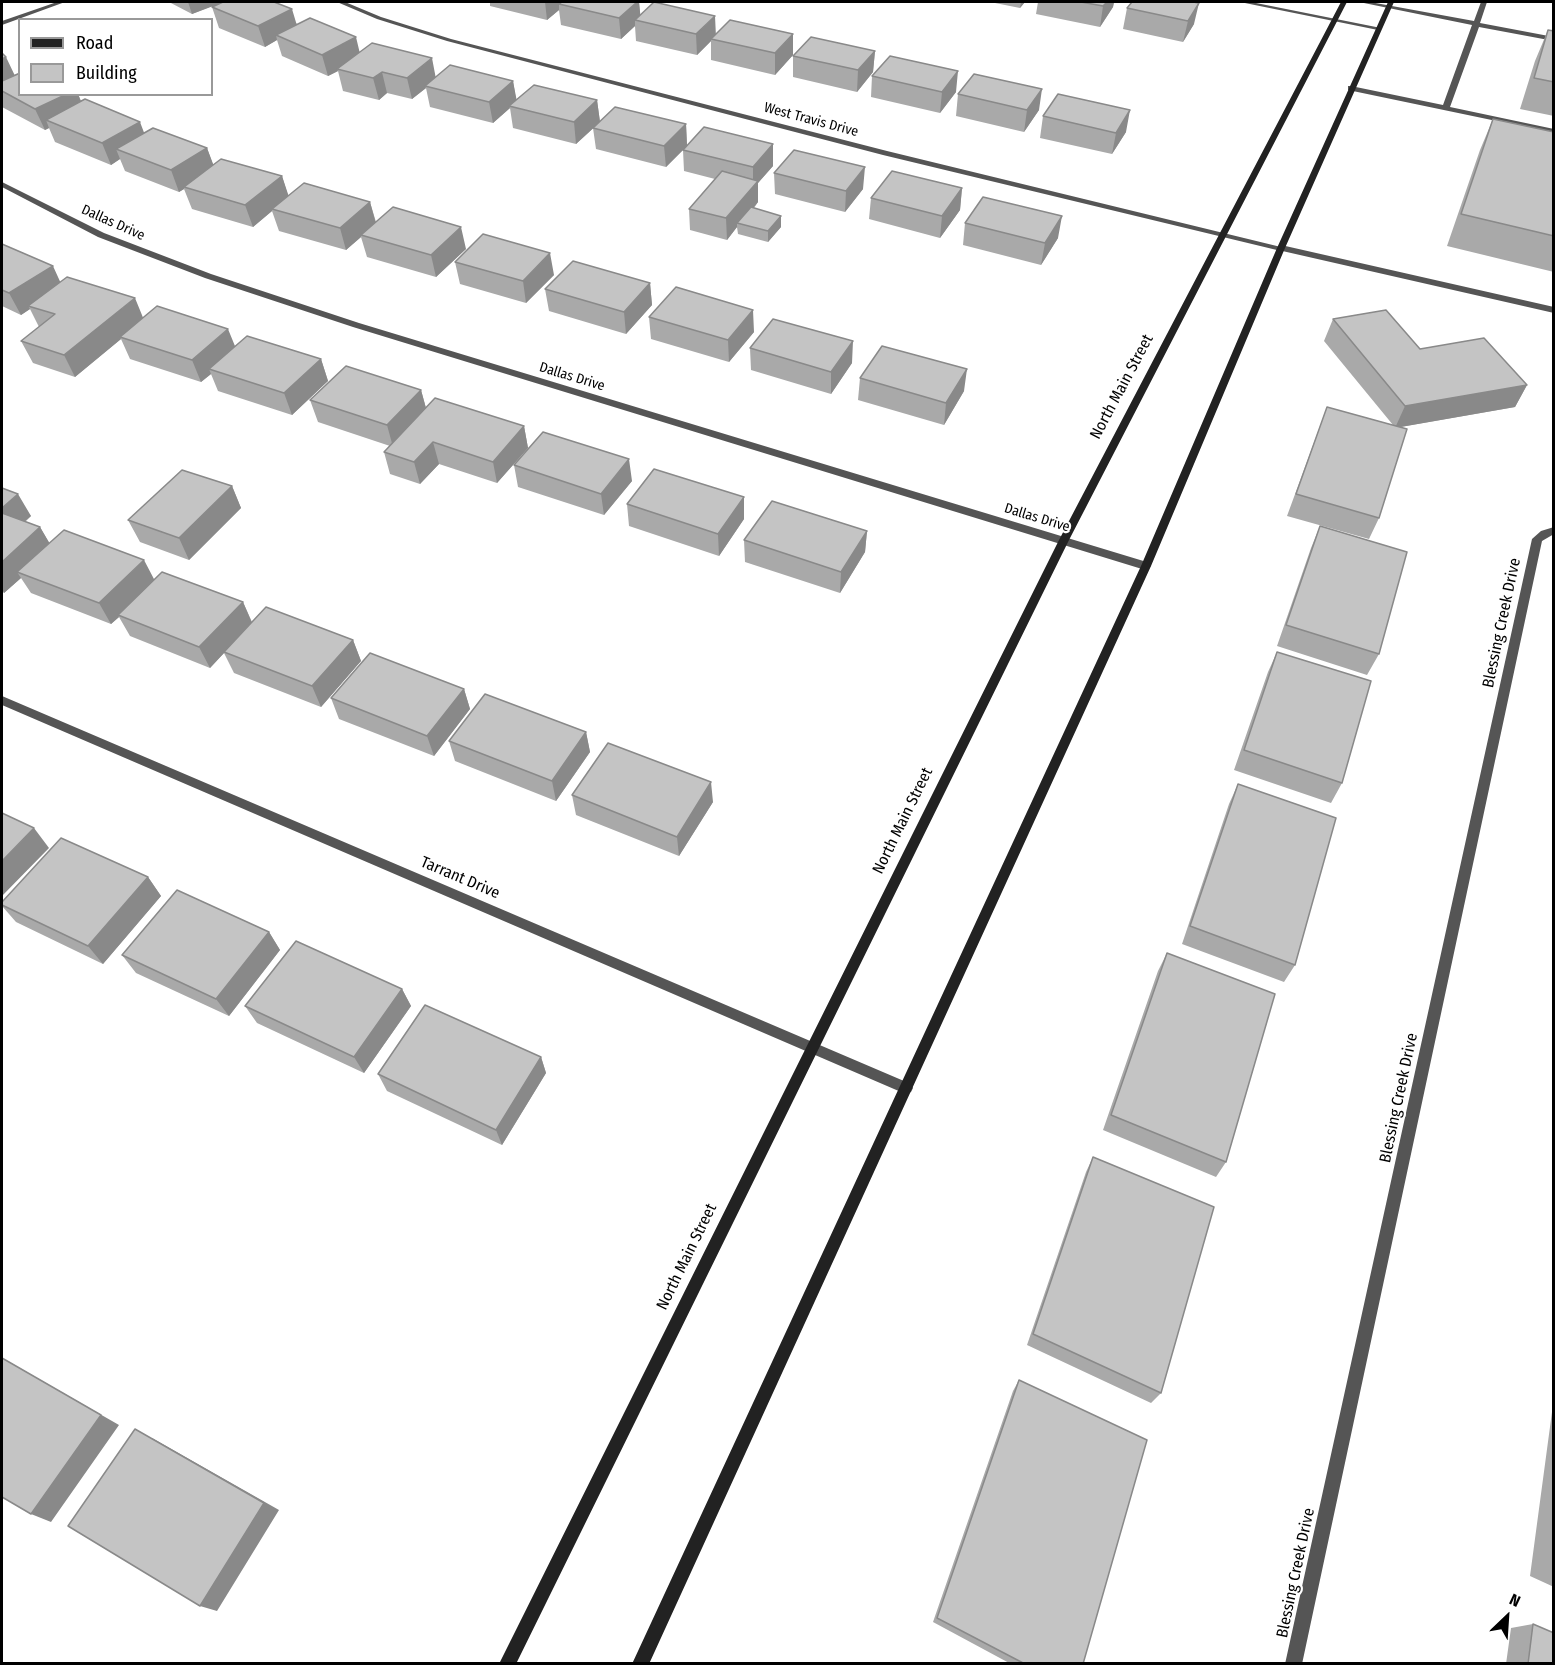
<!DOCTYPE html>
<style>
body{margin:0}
#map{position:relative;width:1555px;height:1665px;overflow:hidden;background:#fff;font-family:"Fira Sans Condensed",sans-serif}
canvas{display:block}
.frame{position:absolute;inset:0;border:3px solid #000;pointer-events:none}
.legend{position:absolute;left:18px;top:18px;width:195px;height:78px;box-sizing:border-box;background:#fff;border:2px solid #999;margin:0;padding:8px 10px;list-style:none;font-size:18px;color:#000}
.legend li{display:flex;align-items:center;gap:12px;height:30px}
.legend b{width:30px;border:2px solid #999}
.north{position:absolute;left:1477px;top:1587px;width:60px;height:60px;-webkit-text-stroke:4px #fff;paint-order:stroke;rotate:25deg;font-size:16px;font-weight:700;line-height:24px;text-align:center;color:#000}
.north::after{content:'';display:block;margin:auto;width:21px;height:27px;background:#000;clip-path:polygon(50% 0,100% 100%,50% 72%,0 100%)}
</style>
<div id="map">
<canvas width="1555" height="1665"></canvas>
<div class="frame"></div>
<ul class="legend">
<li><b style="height:8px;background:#222"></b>Road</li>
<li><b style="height:16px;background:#c4c4c4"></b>Building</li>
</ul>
<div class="north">N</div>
</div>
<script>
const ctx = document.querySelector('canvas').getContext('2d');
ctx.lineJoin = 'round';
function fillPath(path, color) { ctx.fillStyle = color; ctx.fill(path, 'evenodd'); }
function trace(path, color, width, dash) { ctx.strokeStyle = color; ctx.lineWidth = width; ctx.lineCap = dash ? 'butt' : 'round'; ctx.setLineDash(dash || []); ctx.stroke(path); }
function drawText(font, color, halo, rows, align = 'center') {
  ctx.font = font + ' "Fira Sans Condensed",sans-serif'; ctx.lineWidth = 4.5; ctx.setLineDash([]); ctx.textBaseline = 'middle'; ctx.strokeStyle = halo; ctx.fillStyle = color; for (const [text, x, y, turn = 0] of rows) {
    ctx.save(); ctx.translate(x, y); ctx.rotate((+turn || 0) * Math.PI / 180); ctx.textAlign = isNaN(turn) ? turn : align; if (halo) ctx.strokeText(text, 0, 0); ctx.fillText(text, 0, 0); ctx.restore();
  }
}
fillPath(new Path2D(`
 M 1359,2 L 1370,2 L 1474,21 L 1481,2 L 1487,2 L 1480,23 L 1554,37 L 1554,41 L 1479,27 L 1450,107 L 1554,129 L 1554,133 L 1348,90 L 1348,86 L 1351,86 L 1443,105 L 1472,25 Z
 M 1281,245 L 1554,307 L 1554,313 L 1278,250 L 1277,248 Z`), '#555');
fillPath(new Path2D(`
 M 57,2 L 65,2 L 2,25 L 2,21 Z
 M 337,2 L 345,2 L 381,17 L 451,39 L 887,151 L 1285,248 L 1281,251 L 883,155 L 447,41 L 377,19 Z
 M 1240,2 L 1251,2 L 1381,28 L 1378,30 Z
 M 2,182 L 104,233 L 211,274 L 359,323 L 1150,563 L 1151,566 L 1146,570 L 1142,569 L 353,327 L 205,278 L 98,237 L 2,187 Z
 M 1554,527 L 1554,534 L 1542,541 L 1302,1664 L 1285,1664 L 1532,539 L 1541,531 Z
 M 2,696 L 911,1084 L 913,1088 L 911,1092 L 906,1094 L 901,1092 L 2,705 Z`), '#555');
fillPath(new Path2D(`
 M 1341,2 L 1347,2 L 1069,540 L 516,1664 L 499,1664 L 1059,540 Z
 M 1388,2 L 1394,2 L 1285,248 L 1151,566 L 649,1664 L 632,1664 L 1141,566 L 1277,248 Z`), '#222');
fillPath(new Path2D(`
 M 169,2 L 274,2 L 297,24 L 360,52 L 436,77 L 513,81 L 516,100 L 597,100 L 600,122 L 576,144 L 513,128 L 510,108 L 493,123 L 430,107 L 426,88 L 412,99 L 387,93 L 379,100 L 343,91 L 338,71 L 328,76 L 282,56 L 277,40 L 265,47 L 219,28 L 212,7 L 217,4 L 192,14 Z
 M 490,2 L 639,2 L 640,15 L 716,34 L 793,55 L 775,75 L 711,60 L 711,41 L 697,55 L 636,41 L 635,26 L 621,39 L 561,25 L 559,10 L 547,20 L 490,6 Z
 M 990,2 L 1025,2 L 1020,8 Z
 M 1038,2 L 1114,2 L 1113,7 L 1100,27 L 1036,14 Z
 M 1193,2 L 1194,24 L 1183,42 L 1123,29 L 1127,8 Z
 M 1548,30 L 1554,31 L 1554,116 L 1520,109 L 1535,61 Z
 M 875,51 L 873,72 L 857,92 L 793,77 L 793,56 Z
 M 2,53 L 14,75 L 78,94 L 81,101 L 144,133 L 207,148 L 213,165 L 282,176 L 288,196 L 370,202 L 376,222 L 466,249 L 436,277 L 367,257 L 361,237 L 346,250 L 279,231 L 272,211 L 253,227 L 192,209 L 184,189 L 179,192 L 125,171 L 120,159 L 111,165 L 55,142 L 49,128 L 45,130 L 2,107 Z
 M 872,76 L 956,92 L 940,113 L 871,97 Z
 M 958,94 L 1039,110 L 1024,132 L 956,116 Z
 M 1043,116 L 1126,132 L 1112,154 L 1040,138 Z
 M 1493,119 L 1554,132 L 1554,272 L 1447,246 L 1480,150 Z
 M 686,124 L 687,145 L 773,166 L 758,183 L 758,202 L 754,208 L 781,227 L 768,242 L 738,234 L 737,227 L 727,240 L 690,230 L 689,209 L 715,179 L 684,171 L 683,150 L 666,167 L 596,149 L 593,128 Z
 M 774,173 L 863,189 L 845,212 L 775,194 Z
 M 962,188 L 960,210 L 940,238 L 869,219 L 871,198 Z
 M 965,223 L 1058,238 L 1041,265 L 963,245 Z
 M 2,244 L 60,282 L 143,318 L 235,346 L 321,359 L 328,381 L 292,415 L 218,391 L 211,374 L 201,382 L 130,359 L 121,339 L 75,377 L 33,363 L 21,341 L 39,327 L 30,309 L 21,315 L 2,306 Z
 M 455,262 L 554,275 L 526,303 L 460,284 Z
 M 650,283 L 652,305 L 626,334 L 549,311 L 545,289 Z
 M 649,317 L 754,332 L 729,362 L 651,339 Z
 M 1333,319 L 1527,385 L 1515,407 L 1400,427 L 1379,518 L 1369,539 L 1287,516 L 1327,407 L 1393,425 L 1324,341 Z
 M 750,348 L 852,363 L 831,394 L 751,370 Z
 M 860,378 L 964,391 L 944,425 L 858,400 Z
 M 421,390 L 426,408 L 524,426 L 528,448 L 497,483 L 439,464 L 420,484 L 390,474 L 384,452 L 390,446 L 318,422 L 310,400 Z
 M 514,465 L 632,481 L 604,515 L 518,487 Z
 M 232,486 L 241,508 L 189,560 L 140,542 L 128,520 Z
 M 2,488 L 31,516 L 25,522 L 40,527 L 49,543 L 155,580 L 243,602 L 252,622 L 353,640 L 361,661 L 321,707 L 234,673 L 224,653 L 210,668 L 130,636 L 119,617 L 111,624 L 31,593 L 21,578 L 4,593 L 2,591 Z
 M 627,504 L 744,519 L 719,556 L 629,526 Z
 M 1320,526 L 1379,654 L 1367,675 L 1277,646 L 1311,548 Z
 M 867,531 L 865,552 L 840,593 L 745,562 L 744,540 Z
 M 1277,652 L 1342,783 L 1331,803 L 1234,770 L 1268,672 Z
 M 464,689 L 470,709 L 434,756 L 339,719 L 331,698 Z
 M 586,732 L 590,752 L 556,801 L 455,761 L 449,741 Z
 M 1238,784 L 1295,965 L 1284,982 L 1182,944 L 1229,804 Z
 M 572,795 L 713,802 L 679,856 L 576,815 Z
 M 148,877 L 161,896 L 103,964 L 16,922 L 2,906 L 2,902 Z
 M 269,932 L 280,950 L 229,1016 L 136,973 L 122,955 Z
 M 1167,953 L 1226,1162 L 1216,1177 L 1103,1130 L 1158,971 Z
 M 402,989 L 411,1006 L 364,1073 L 257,1023 L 245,1006 Z
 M 541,1057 L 546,1073 L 502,1145 L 387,1091 L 378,1074 Z
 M 1093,1157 L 1161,1393 L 1151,1403 L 1027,1345 L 1086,1172 Z
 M 1019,1380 L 1083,1664 L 1011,1664 L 933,1622 L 1013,1391 Z
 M 1554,1397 L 1554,1587 L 1530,1576 Z
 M 1533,1624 L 1554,1664 L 1506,1664 L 1511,1628 Z`), '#a9a9a9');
fillPath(new Path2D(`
 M 188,2 L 224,2 L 192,14 Z
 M 545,2 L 568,2 L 559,4 L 559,10 L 547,20 Z
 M 637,2 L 639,2 L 641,21 L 635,20 L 635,26 L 621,39 L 619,18 Z
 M 1021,2 L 1025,2 L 1020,8 Z
 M 1107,2 L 1114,2 L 1113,7 L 1100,27 L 1103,6 Z
 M 1199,3 L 1194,24 L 1183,42 L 1188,21 Z
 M 292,9 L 298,29 L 276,35 L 277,40 L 265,47 L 258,26 Z
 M 715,16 L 716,37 L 711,39 L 711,41 L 697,55 L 696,34 Z
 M 793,34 L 793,55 L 775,75 L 775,53 Z
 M 356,37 L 361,58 L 337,69 L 338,71 L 328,76 L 322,55 Z
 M 875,51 L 873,72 L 857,92 L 858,70 Z
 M 6,57 L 16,78 L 2,83 L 2,59 Z
 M 432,58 L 436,79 L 425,86 L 426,88 L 412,99 L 407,78 Z
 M 958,71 L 956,92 L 940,113 L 942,92 Z
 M 382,72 L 387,93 L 379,100 L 373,78 Z
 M 513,81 L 517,102 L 509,106 L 510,108 L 493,123 L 489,102 Z
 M 1042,89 L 1039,110 L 1024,132 L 1027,110 Z
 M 67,94 L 78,94 L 85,112 L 46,120 L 49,128 L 45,130 L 35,109 Z
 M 597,100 L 600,122 L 576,144 L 574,122 Z
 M 1130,110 L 1126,132 L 1112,154 L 1116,133 Z
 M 140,122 L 148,143 L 116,149 L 120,159 L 111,165 L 102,143 Z
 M 686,124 L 687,146 L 666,167 L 664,146 Z
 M 773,144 L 773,166 L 758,183 L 758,202 L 740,224 L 737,223 L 737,227 L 727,240 L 726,218 L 753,187 L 753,167 Z
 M 207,148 L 215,169 L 184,187 L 184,189 L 179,192 L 171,170 Z
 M 865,167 L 863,189 L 845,212 L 846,191 Z
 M 282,176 L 289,197 L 272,209 L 272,211 L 253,227 L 245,205 Z
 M 962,188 L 960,210 L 940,238 L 942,216 Z
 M 370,202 L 376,224 L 361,235 L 361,237 L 346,250 L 340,228 Z
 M 781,216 L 781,227 L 768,242 L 768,231 Z
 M 1062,216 L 1058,238 L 1041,265 L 1045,243 Z
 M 461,227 L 466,249 L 436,277 L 431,255 Z
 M 550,253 L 554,275 L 526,303 L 523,281 Z
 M 53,266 L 63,288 L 28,306 L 30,309 L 21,315 L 9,293 Z
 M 650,283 L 652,305 L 626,334 L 624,312 Z
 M 135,298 L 144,320 L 120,337 L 121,339 L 75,377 L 64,355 Z
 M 753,310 L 754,332 L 729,362 L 728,340 Z
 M 228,329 L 237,351 L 209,369 L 211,374 L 201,382 L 192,360 Z
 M 853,341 L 852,363 L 831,394 L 831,372 Z
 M 321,359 L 328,381 L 292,415 L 284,393 Z
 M 967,369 L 964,391 L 944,425 L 946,403 Z
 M 1527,385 L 1515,407 L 1395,428 L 1405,406 Z
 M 421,390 L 427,412 L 393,447 L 387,425 Z
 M 524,426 L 528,448 L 497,483 L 493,462 Z
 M 433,442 L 439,464 L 420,484 L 414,462 Z
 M 629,459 L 632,481 L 604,515 L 601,494 Z
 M 232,486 L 241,508 L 189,560 L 179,538 Z
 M 18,494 L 31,516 L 11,533 L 2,517 L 2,508 Z
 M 744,497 L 744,519 L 719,556 L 718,534 Z
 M 40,527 L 53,549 L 17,572 L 21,578 L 4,593 L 2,588 L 2,562 Z
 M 867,531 L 865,552 L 840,593 L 841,572 Z
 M 144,560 L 155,581 L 118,615 L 119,617 L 111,624 L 99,603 Z
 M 243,602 L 252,623 L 210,668 L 199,647 Z
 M 353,640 L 361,661 L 321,707 L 312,686 Z
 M 464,689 L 470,709 L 434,756 L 427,736 Z
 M 586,732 L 590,752 L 556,801 L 552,781 Z
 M 711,782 L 713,802 L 679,856 L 677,837 Z
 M 34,828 L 49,848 L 2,896 L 2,861 Z
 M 148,877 L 161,896 L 103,964 L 88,946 Z
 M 269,932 L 280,950 L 229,1016 L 216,999 Z
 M 402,989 L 411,1006 L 364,1073 L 354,1057 Z
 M 541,1057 L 546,1073 L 502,1145 L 496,1130 Z
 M 2,1358 L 119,1425 L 51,1522 L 31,1514 Z
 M 152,1438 L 279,1510 L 217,1611 L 200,1606 Z`), '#898989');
const building = new Path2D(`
 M 223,2 L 274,2 L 292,9 L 258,26 L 212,7 Z
 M 562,2 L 637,2 L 619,18 L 559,4 Z
 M 654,2 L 715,16 L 696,34 L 635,20 Z
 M 1081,2 L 1107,2 L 1103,6 Z
 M 1132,2 L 1193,2 L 1199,3 L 1188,21 L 1127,8 Z
 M 310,18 L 356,37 L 322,55 L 276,35 Z
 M 730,20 L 793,34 L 775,53 L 711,39 Z
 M 1548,30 L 1554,31 L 1554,82 L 1534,78 Z
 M 811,37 L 875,51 L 858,70 L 793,56 Z
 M 372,43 L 432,58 L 407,78 L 382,72 L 373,78 L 337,69 Z
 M 2,53 L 6,57 L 2,59 Z
 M 890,56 L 958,71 L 942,92 L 872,76 Z
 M 450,65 L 513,81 L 489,102 L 425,86 Z
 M 20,73 L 20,94 L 67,94 L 35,109 L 2,91 L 2,81 Z
 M 974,74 L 1042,89 L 1027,110 L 958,94 Z
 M 534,85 L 597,100 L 574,122 L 509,106 Z
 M 1058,94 L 1130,110 L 1116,133 L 1043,116 Z
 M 85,99 L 140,122 L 102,143 L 46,120 Z
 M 615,107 L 686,124 L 664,146 L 593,128 Z
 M 1493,119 L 1554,132 L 1554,236 L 1461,214 Z
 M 704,127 L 773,144 L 753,167 L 683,150 Z
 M 153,128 L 207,148 L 171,170 L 116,149 Z
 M 794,150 L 865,167 L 846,191 L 774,173 Z
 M 221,159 L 282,176 L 245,205 L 184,187 Z
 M 722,171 L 758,181 L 726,218 L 689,209 Z
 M 892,171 L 962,188 L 942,216 L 871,198 Z
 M 304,183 L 370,202 L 340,228 L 272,209 Z
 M 983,197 L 1062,216 L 1045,243 L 965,223 Z
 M 393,207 L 461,227 L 431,255 L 361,235 Z
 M 751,207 L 781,216 L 768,231 L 737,223 Z
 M 483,234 L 550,253 L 523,281 L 455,262 Z
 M 2,244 L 53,266 L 9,293 L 2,290 Z
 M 573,261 L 650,283 L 624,312 L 545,289 Z
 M 67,277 L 135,298 L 64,355 L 21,341 L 55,314 L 28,306 Z
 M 676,287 L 753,310 L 728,340 L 649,317 Z
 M 157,306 L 228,329 L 192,360 L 120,337 Z
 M 1386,310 L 1420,349 L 1484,338 L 1527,385 L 1405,406 L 1333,319 Z
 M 773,319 L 853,341 L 831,372 L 750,348 Z
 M 247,336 L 321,359 L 284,393 L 209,369 Z
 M 882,346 L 967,369 L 946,403 L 860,378 Z
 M 346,366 L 421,390 L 387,425 L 310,400 Z
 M 435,398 L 524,426 L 493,462 L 433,442 L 414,462 L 384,452 Z
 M 1327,407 L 1407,429 L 1379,518 L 1296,494 Z
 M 543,432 L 629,459 L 601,494 L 514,465 Z
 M 654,469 L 744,497 L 718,534 L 627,504 Z
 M 182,470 L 232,486 L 179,538 L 128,520 Z
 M 2,488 L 18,494 L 2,508 Z
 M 772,501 L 867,531 L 841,572 L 744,540 Z
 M 2,513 L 40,527 L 2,562 Z
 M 1320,526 L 1407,552 L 1379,654 L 1286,625 Z
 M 64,530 L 144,560 L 99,603 L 17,572 Z
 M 162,572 L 243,602 L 199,647 L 118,615 Z
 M 266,607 L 353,640 L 312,686 L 224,652 Z
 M 1277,652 L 1371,681 L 1342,783 L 1244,750 Z
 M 370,653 L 464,689 L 427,736 L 331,698 Z
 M 485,694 L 586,732 L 552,781 L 449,741 Z
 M 608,743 L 711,782 L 677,837 L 572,795 Z
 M 1238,784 L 1336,818 L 1295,965 L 1190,926 Z
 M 2,813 L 34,828 L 2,861 Z
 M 61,838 L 148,877 L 88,946 L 2,905 L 2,902 Z
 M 177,890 L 269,932 L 216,999 L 122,955 Z
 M 296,941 L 402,989 L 354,1057 L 245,1006 Z
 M 1167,953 L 1275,994 L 1226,1162 L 1111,1115 Z
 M 425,1005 L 541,1057 L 496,1130 L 378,1074 Z
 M 1093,1157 L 1214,1207 L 1161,1393 L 1033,1334 Z
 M 2,1358 L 101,1415 L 31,1514 L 2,1497 Z
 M 1019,1380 L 1147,1440 L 1083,1664 L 1025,1664 L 937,1618 Z
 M 135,1429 L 264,1503 L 200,1606 L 68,1526 Z
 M 1533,1624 L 1554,1633 L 1554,1664 L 1528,1664 Z`);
fillPath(building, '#c4c4c4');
trace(building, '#898989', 1.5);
drawText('14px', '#000', '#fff', [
 ["West Travis Drive",811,120,15],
 ["Dallas Drive",113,223,24],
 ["Dallas Drive",572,377,17],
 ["Dallas Drive",1037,518,17]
]);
drawText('16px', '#000', '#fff', [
 ["North Main Street",1122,387,-62],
 ["Blessing Creek Drive",1502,623,-78],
 ["North Main Street",903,821,-64],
 ["Tarrant Drive",460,878,23],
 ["Blessing Creek Drive",1399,1098,-78],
 ["North Main Street",687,1257,-64],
 ["Blessing Creek Drive",1296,1573,-78]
]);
</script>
